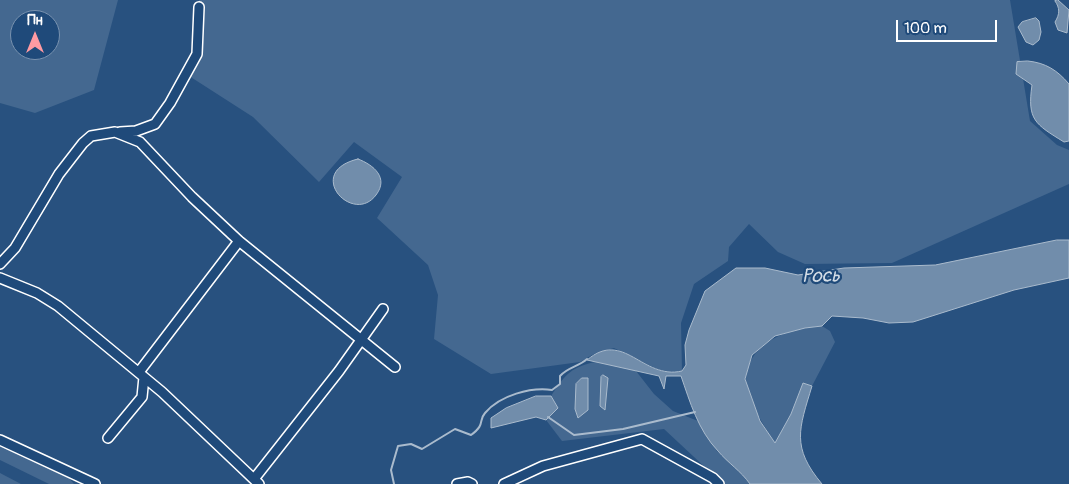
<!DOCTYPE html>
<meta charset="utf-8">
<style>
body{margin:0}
#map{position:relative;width:1069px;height:484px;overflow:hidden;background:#28517f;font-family:Pangolin,sans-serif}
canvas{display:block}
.north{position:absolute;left:10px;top:10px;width:50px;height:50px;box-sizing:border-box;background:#1f4a7a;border:1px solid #7992af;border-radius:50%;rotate:0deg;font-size:14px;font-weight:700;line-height:20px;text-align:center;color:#fff}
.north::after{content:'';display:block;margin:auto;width:18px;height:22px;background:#ff9aa2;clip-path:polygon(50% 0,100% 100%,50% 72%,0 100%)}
.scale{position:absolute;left:896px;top:20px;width:101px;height:22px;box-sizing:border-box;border:2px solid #fff;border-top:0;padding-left:6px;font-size:15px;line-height:18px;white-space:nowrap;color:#fff;-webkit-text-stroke:4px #1f4a7a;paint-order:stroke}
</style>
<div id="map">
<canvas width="1069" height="484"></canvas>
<div class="north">Пн</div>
<div class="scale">100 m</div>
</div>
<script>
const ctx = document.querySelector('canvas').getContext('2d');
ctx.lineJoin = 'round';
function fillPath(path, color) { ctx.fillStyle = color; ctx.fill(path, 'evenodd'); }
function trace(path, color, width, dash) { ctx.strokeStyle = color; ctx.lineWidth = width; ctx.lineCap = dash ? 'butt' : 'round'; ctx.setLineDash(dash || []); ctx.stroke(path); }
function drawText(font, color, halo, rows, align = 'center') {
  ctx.font = font + ' Pangolin,sans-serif'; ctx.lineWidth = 4.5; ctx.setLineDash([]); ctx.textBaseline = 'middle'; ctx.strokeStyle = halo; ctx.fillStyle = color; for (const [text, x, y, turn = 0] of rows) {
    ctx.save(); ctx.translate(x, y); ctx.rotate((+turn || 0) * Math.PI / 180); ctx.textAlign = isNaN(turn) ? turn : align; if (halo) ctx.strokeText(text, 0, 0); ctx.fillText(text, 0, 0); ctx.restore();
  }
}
fillPath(new Path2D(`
 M 0,0 L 118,0 L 94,90 L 35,113 L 0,103 ZM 20,20 L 50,20 L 50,50 L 20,50 Z
 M 199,0 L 1010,0 L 1030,121 L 1057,145 L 1069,150 L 1069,184 L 892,263 L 805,264 L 778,252 L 749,224 L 729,247 L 728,261 L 694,284 L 681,323 L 682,371 L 662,372 L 614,348 L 594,354 L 580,362 L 491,374 L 434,339 L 438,295 L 428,265 L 377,218 L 402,177 L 354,142 L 319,182 L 253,117 L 186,74 L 195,47 Z
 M 822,326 L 830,331 L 835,342 L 812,386 L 803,383 L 791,414 L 775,443 C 766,430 744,394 746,377 C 751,339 790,329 822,326 Z
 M 599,361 L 636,371 L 654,394 L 673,411 L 698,421 L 717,451 L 740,470 L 750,484 L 723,484 L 664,429 L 562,441 L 546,420 L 558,408 L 551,396 C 566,373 571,367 599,361 Z
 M 0,445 L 68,477 L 74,484 L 49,484 L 0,460 Z
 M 0,473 L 21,484 L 0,484 Z`), '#446890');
const water = new Path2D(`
 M 1058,0 L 1069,10 L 1067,33 L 1058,30 L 1055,22 C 1060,14 1060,8 1055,1 Z
 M 1036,18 L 1039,21 L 1041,32 L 1039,40 L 1033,45 L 1026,42 L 1018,27 L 1022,22 Z
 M 1028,61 C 1046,63 1057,70 1069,84 L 1069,141 L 1064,142 C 1035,124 1027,120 1032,85 L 1016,74 L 1017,62 Z
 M 358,159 C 374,165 389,178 376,195 C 353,226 303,172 358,159 Z
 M 1057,240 L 1069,240 L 1069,278 L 1014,290 L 913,322 L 889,323 L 863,318 L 832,316 L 822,326 L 805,328 L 775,336 L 752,355 L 745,379 L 760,421 L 775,443 L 791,414 L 803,383 L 812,386 C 799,429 791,447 822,484 L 750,484 C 741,471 728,463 718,451 C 698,430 690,402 681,376 L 666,376 L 664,389 L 659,376 L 587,360 C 624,329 642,380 682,371 L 686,365 L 685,345 L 689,330 L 705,291 L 736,268 L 765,268 L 798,275 L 844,268 L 935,265 Z
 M 603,375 L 608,378 L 605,410 L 600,406 L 601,377 Z
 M 582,378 L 588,378 L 588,410 L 578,418 L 575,409 L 576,384 Z
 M 536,396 L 551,396 L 558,408 L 546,420 L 536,417 L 491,428 L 491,418 L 506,408 Z`);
fillPath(water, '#718dab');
trace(water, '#aabbcd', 1);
trace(new Path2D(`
 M 548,417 L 574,435 L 623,429 L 695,412
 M 394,484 L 391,470 L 398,446 L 411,444 L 422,449 L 455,429 L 471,435 C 486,424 478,421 485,413 C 500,395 531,387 552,390 L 560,384 L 560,376 C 568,367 578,367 587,359`), '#aabbcd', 2);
const minor = new Path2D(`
 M 120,132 L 136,131 L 155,124 L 170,103 L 197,54 L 199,7
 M 0,264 L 15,248 L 59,174 L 83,143 L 91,136 L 115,132 L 140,142 L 192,197 L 239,241 L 395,367
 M 0,278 L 37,293 L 58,306 L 162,392 L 259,484
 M 139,372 L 239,241
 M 108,438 L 142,397 L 144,377
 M 0,440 L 95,484
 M 254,479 L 339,371 L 383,309
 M 457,484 L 468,482 L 472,484
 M 504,484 L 543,466 L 642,439 L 713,478 L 719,484`);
trace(minor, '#fff', 12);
trace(minor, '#1f4a7a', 9);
drawText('italic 19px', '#d4dde6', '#1f4a7a', [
 ["Рось",821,277,-1]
]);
</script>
